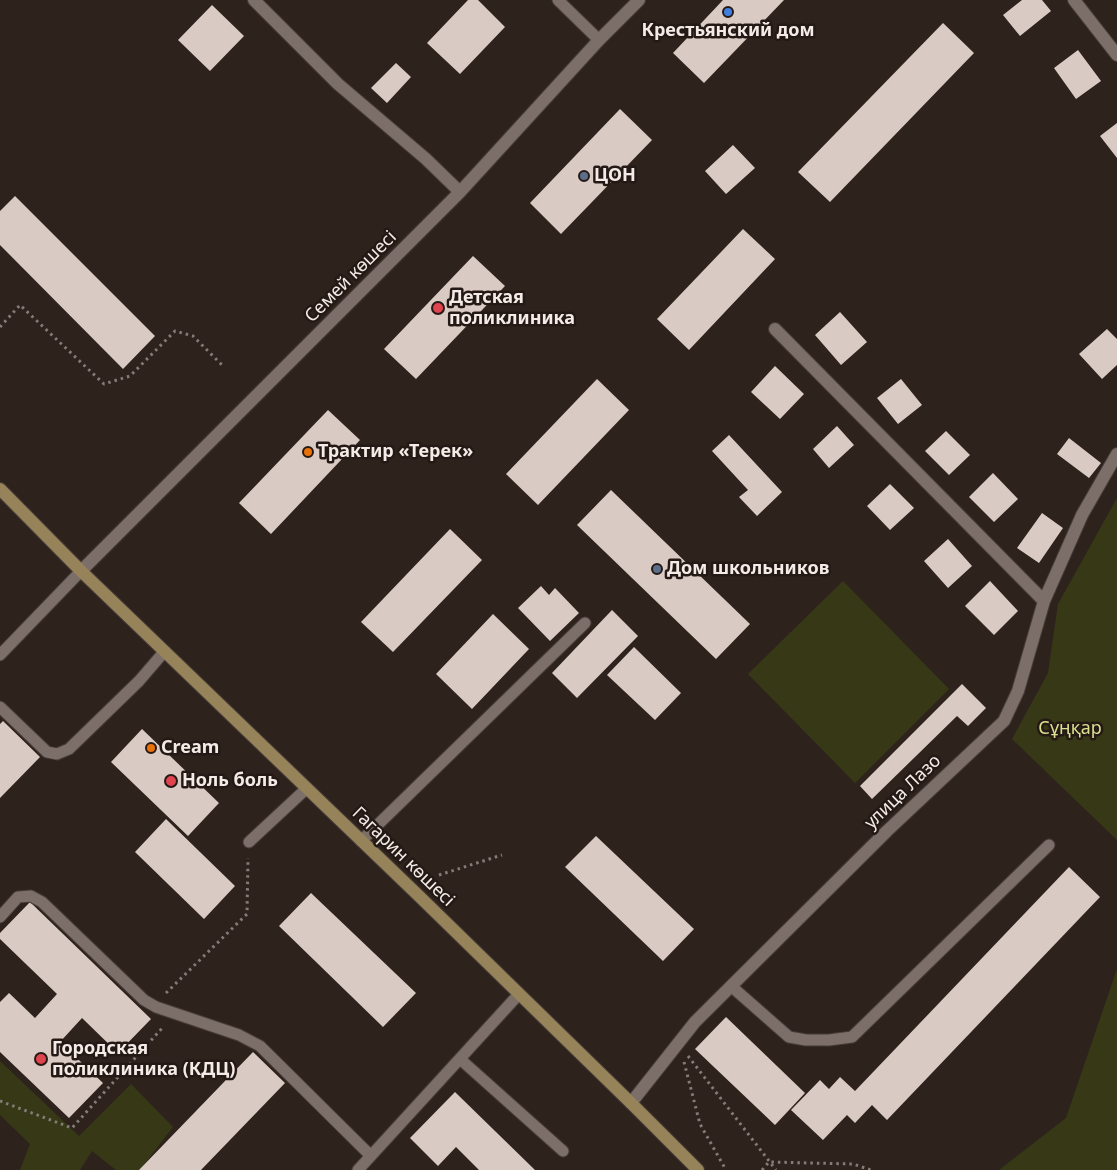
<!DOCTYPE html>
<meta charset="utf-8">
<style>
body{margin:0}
canvas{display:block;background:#2e221d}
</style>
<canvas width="1117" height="1170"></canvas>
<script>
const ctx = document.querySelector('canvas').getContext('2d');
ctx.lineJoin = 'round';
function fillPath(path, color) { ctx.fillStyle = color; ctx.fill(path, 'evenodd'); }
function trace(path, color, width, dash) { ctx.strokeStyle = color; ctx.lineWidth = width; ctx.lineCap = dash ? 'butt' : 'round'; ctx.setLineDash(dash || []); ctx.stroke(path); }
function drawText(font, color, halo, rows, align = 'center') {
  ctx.font = font + ' "Noto Sans",sans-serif'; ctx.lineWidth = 5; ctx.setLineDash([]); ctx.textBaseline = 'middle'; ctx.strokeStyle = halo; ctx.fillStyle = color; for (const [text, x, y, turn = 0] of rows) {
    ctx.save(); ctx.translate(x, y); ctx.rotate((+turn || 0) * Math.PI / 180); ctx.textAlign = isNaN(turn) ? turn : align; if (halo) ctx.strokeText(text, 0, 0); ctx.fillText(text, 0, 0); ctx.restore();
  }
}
fillPath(new Path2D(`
 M 1117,498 L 1117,840 L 1012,739 L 1048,673 L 1058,604 Z
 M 843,581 L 949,689 L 855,783 L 748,674 Z
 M 1117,969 L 1117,1170 L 999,1170 L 1066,1118 Z
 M 0,1061 L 79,1136 L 131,1084 L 173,1127 L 140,1170 L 116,1170 L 92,1151 L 80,1170 L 20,1170 L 30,1144 L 0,1115 Z`), '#363816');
fillPath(new Path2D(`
 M 468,0 L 478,0 L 505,27 L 460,74 L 427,43 Z
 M 723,0 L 784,0 L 704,83 L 673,53 Z
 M 1022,0 L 1042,0 L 1051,11 L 1020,36 L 1003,15 Z
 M 212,5 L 244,36 L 210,71 L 178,40 Z
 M 943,23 L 974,53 L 830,202 L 798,172 Z
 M 1078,50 L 1101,81 L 1076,99 L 1054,68 Z
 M 396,63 L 411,77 L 387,103 L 371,88 Z
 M 620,109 L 652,140 L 561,234 L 530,203 Z
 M 1117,123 L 1117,158 L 1100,136 Z
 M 733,145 L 755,168 L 726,194 L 705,171 Z
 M 15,196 L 155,336 L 123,369 L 0,245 L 0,211 Z
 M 743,229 L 775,259 L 689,350 L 657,319 Z
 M 473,256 L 505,286 L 416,379 L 384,349 Z
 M 840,312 L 867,342 L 841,365 L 815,335 Z
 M 1107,329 L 1117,339 L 1117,365 L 1102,379 L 1079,354 Z
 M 775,366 L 804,394 L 780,419 L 751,392 Z
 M 597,379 L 629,410 L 538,505 L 506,474 Z
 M 901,379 L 922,405 L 898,424 L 877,398 Z
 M 328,410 L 360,440 L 271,534 L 239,503 Z
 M 837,426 L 854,445 L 829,468 L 813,449 Z
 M 946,431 L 970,455 L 949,475 L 925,451 Z
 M 729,435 L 782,492 L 757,516 L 739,497 L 748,490 L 712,451 Z
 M 1069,438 L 1101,463 L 1089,478 L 1057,454 Z
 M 993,473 L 1018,499 L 994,522 L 969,497 Z
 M 890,484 L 914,508 L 890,530 L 867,506 Z
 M 611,490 L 750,624 L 716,659 L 577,525 Z
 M 1042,513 L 1063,528 L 1039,563 L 1017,548 Z
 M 450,529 L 482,560 L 393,652 L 361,622 Z
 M 948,539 L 972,566 L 948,588 L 924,561 Z
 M 990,581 L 1018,611 L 994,635 L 965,606 Z
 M 541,586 L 549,595 L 555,588 L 579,613 L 550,641 L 518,608 Z
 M 612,610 L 638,636 L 577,698 L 552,673 Z
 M 493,614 L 529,649 L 472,709 L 436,674 Z
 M 634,647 L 681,693 L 655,720 L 607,675 Z
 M 962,684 L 986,708 L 968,726 L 957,716 L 872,799 L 860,786 Z
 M 3,721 L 40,757 L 0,798 L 0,724 Z
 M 142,729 L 219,803 L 188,836 L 111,762 Z
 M 166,819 L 235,886 L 204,919 L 135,852 Z
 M 596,836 L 694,929 L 663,961 L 565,867 Z
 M 1069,867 L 1100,897 L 887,1120 L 872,1105 L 855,1123 L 847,1115 L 823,1140 L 791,1110 L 820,1080 L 829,1089 L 840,1077 L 855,1091 Z
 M 311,893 L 416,993 L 383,1027 L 279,926 Z
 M 30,902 L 151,1019 L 118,1053 L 82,1018 L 60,1042 L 103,1083 L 69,1118 L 0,1052 L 0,1002 L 9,993 L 35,1018 L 57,994 L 0,939 L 0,933 Z
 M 726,1017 L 805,1093 L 775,1125 L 695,1049 Z
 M 253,1052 L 285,1083 L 201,1170 L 139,1170 Z
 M 455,1092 L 535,1170 L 479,1170 L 456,1147 L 438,1166 L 410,1138 Z`), '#dacac4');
const lane = new Path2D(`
 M 558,0 L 599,40
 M 0,655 L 81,571
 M 0,707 L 47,752 L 57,754 L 69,749 L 139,681 L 164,652
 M 361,841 L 585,623
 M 249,842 L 306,789
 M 0,917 L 18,897 L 31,896 L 42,902 L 144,1000 L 156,1007 L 239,1035 L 260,1046 L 371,1156
 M 731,986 L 789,1037 L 806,1040 L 829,1040 L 852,1037 L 1049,845
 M 460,1059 L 563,1151
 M 358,1170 L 519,994`);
const street = new Path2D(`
 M 254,0 L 338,84 L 426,159 L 460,192
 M 1074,0 L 1117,55
 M 775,329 L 1044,601
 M 81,571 L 460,192 L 599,40 L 639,0
 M 631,1103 L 695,1022 L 887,831 L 1004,721 L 1018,691 L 1044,601 L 1082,515 L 1117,454`);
const secondary = new Path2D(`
 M 0,489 L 81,571 L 420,897 L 631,1103 L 698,1170`);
trace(lane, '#473d38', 13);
trace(street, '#473d38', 14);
trace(secondary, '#473d38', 14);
trace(new Path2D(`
 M 0,327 L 20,305 L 104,384 L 130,376 L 175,331 L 193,336 L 222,365
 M 439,875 L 502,855
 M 166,993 L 247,914 L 248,858
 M 688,1056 L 776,1170
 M 684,1062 L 700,1124 L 726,1170
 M 0,1101 L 72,1128 L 164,1026
 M 762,1170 L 769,1162 L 853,1164 L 871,1170`), '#857b77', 3, [2.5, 4]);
trace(lane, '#7c6e68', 11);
trace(street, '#7c6e68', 12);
trace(secondary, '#978359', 12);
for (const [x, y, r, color] of [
 [728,12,5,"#3f7fe0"],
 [584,176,5,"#5c6f8a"],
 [438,308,6,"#e0444e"],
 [308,452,5,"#e8710a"],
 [657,569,5,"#5c6f8a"],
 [151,748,5,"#e8710a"],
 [171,781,6,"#e0444e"],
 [41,1059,6,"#e0444e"]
]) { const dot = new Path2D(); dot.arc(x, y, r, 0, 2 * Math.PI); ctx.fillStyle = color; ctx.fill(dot); trace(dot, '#241914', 2); }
drawText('bold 18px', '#f4ebe8', '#241914', [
 ["Крестьянский дом",728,31,"center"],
 ["ЦОН",594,176],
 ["Детская",449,298],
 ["поликлиника",449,319],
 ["Трактир «Терек»",318,452],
 ["Дом школьников",667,569],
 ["Cream",161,748],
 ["Ноль боль",182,781],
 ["Городская",52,1049],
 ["поликлиника (КДЦ)",52,1070]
], 'left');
drawText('18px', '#f4ebe8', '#241914', [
 ["Семей көшесі",351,277,-45],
 ["улица Лазо",903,792,-44],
 ["Гагарин көшесі",403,857,44]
]);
drawText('18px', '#dadf8f', '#241914', [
 ["Сұңқар",1070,729]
]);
</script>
